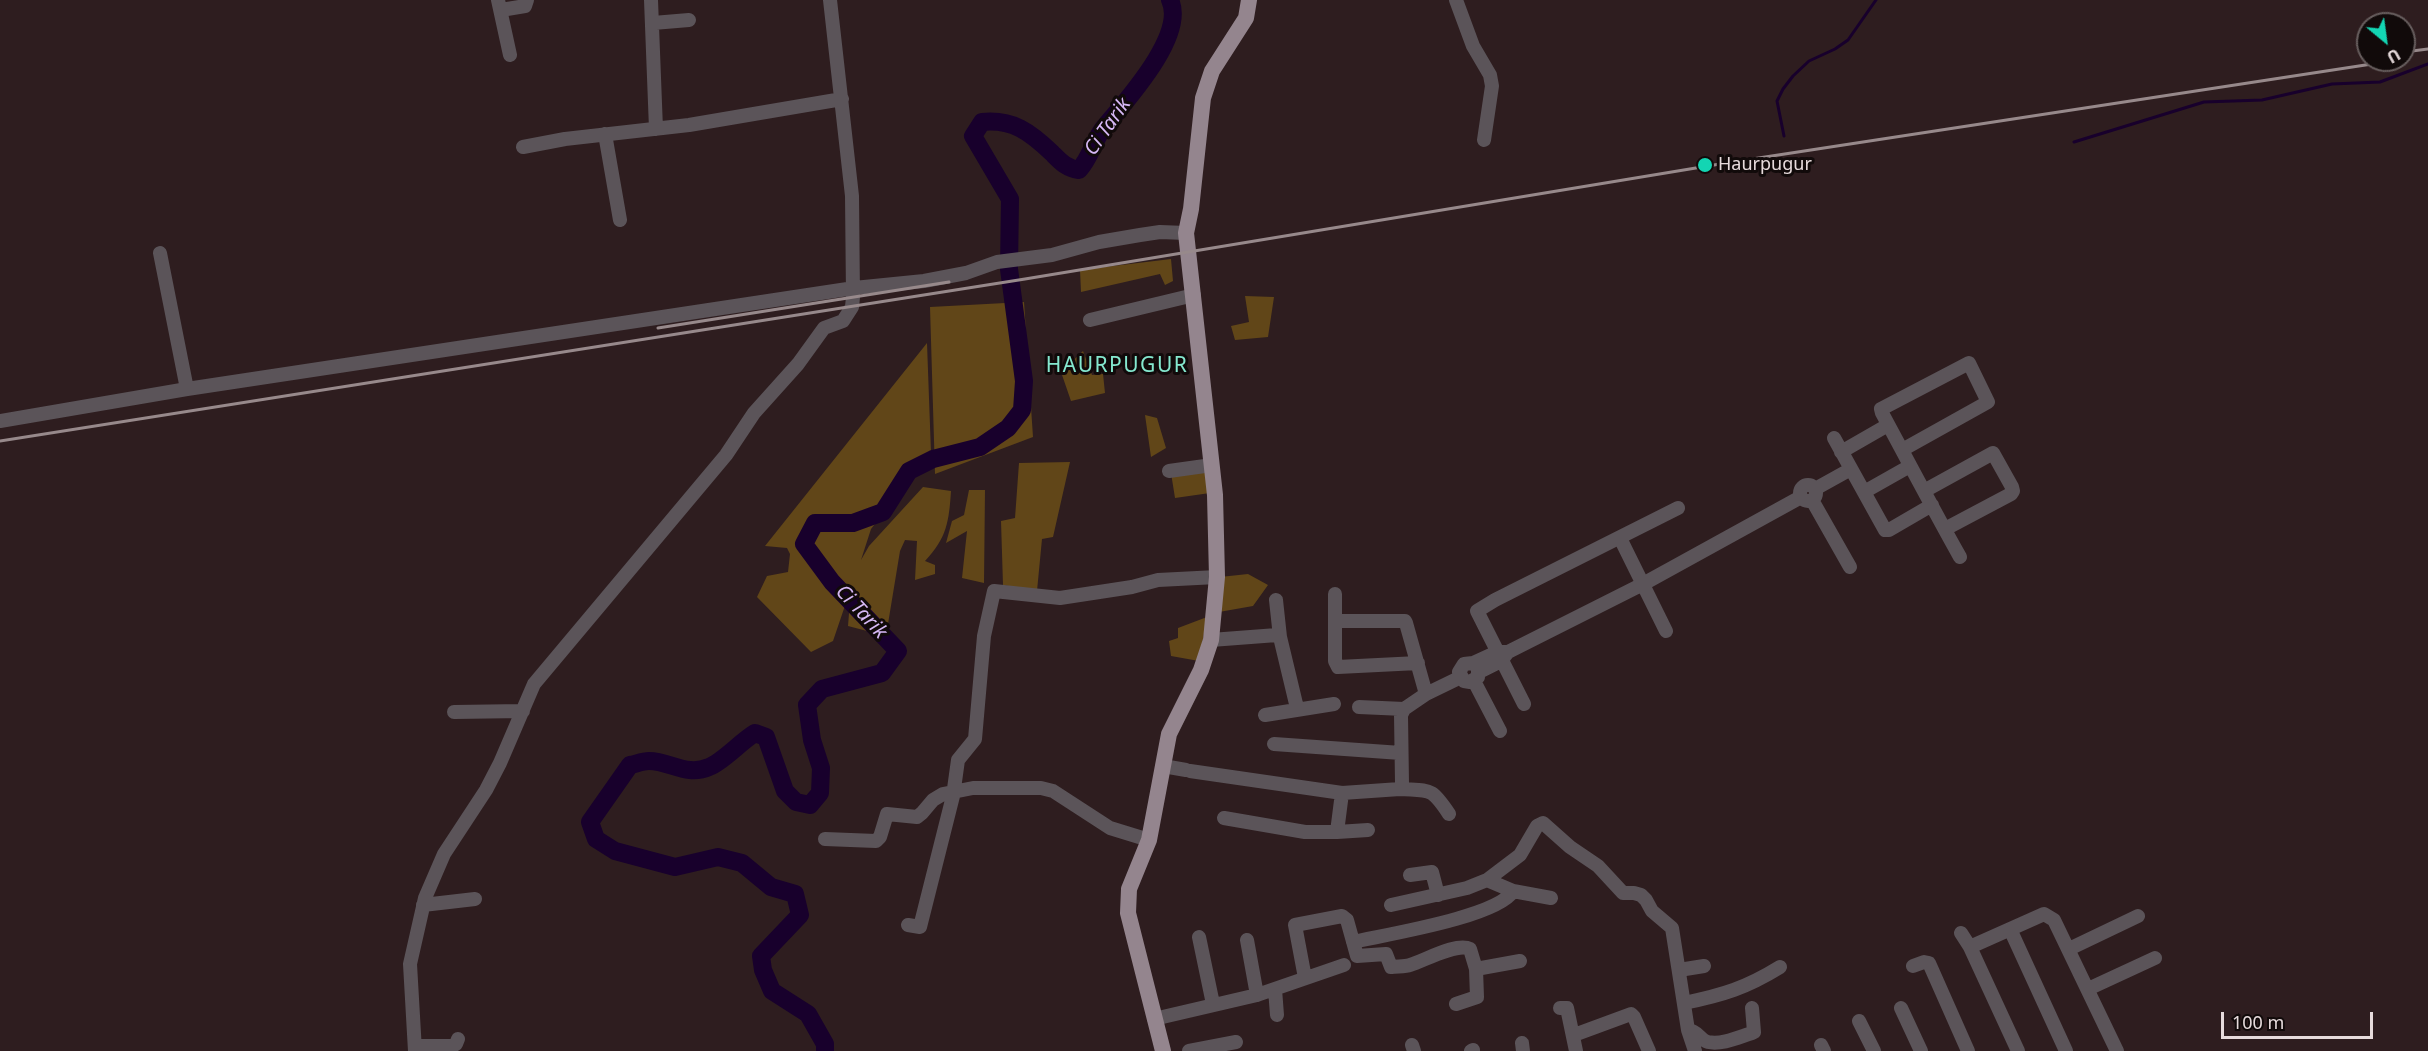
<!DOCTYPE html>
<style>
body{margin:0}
#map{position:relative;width:2428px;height:1051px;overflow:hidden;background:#2e1d1f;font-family:"Noto Sans",sans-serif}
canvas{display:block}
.north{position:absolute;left:2356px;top:12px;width:60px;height:60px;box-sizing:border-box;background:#110a0a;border:2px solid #675e5e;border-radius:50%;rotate:151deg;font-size:16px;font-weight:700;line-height:24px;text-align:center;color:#e7dbdc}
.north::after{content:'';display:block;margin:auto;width:21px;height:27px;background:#13d5b3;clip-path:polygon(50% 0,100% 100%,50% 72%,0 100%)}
.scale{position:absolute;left:2221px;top:1012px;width:152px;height:27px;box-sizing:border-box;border:3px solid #e7dbdc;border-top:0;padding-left:8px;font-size:18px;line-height:21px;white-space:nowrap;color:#e7dbdc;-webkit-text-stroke:4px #110a0a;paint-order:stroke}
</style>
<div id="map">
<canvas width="2428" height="1051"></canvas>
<div class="north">U</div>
<div class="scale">100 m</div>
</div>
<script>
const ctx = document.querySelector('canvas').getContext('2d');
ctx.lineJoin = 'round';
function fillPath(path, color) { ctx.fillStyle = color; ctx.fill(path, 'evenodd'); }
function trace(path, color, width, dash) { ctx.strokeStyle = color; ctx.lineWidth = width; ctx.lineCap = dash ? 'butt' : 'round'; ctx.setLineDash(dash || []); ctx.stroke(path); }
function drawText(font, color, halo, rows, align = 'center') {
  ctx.font = font + ' "Noto Sans",sans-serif'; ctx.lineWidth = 6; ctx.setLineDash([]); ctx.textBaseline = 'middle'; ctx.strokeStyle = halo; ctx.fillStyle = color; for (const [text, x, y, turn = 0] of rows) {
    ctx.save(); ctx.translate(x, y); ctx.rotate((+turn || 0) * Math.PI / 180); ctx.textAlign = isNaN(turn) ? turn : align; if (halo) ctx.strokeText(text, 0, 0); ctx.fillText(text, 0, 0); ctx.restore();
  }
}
fillPath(new Path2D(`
 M 1171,259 L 1173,281 L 1165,285 L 1160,274 L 1081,292 L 1080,270 Z
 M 1245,296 L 1274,297 L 1268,337 L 1235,340 L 1231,326 L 1249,322 Z
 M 1024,302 L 1033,437 L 935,474 L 930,307 Z
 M 927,343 L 931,453 L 871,529 L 861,560 L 869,546 L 923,487 L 951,491 C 949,521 947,538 925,561 L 935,565 L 935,574 L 915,580 L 917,541 L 905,540 L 900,551 L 886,636 L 848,626 L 851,588 L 833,641 L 811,652 L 757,597 L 767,576 L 788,572 L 790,554 L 787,548 L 765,546 Z
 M 1083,351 L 1092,375 L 1103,374 L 1105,393 L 1071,401 L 1061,372 Z
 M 1145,415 L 1157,418 L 1166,448 L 1151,457 Z
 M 1070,462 L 1053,537 L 1042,539 L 1037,591 L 1003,585 L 1001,521 L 1015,518 L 1019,463 Z
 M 1207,469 L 1210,493 L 1175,498 L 1171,473 Z
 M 969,490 L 985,490 L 984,583 L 962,578 L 967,531 L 946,543 L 952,521 L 964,515 Z
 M 1248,574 L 1268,585 L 1253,606 L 1219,612 L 1220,577 Z
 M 1207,617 L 1199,661 L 1171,656 L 1169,641 L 1178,638 L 1178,628 Z`), '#614618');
trace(new Path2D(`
 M 1784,136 L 1777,101 L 1783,89 L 1793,76 L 1809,61 L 1835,49 L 1848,40 L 1876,0
 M 2074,142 L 2204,102 L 2262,100 L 2332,84 L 2380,82 L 2428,64`), '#18002c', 3);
trace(new Path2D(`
 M 825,1051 L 825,1044 L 808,1014 L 772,991 L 763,970 L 761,956 L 800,915 L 795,894 L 771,887 L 742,863 L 718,857 L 675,867 L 615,851 L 596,839 L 590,822 L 630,765 C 636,764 642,761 649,761 C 670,761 687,777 709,767 C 724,761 740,742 755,733 L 766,737 L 785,791 L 796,802 L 810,805 L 820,793 L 821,768 L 812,740 L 807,705 L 822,689 L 882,673 L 898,651 L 832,582 L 804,544 L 815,523 L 853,523 L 883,512 L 909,471 L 933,459 L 980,447 L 1008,428 L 1022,410 L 1024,381 L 1009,269 L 1010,199 L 973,136 L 982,122 C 1013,119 1030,132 1052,153 C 1061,162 1066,168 1079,170 C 1090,158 1093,143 1102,130 C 1123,104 1187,36 1170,0`), '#18002c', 18);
trace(new Path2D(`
 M 498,0 L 510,55
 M 651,0 L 656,129
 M 1456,0 L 1473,46 L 1490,75 L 1492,86 L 1484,140
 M 501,10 L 525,6 L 527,0
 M 653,23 L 689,20
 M 605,134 L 620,220
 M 523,147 L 565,139 L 689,125 L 842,99
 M 160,253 L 187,389
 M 1090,320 L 1194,295
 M 0,421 L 187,389 L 854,288 L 924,281 L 966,273 L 997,262 L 1052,255 L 1099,242 L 1140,235 L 1160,232 L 1186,233
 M 1834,438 L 1885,530 L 1889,530 L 1932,505
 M 1902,450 L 1988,402 L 1969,363 L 1881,409 L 1882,413 C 1908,461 1933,509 1960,557
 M 1841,452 L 1888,425
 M 1169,471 L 1212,465
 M1800 493a8 8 0 1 1 16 0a8 8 0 1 1-16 0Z
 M 1815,489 L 1851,469
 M 1924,491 L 1993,453 L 2012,487 L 2013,491 L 2011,494 L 1945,529
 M 1864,492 L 1910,466
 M 1812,500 L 1850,567
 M 1620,538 L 1666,631
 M 1276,600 L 1280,637
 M 1335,621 L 1335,594
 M 1211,640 L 1277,635 L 1280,637 L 1297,708
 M 1473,663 L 1478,668 L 1478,677 L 1470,682 L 1464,681 L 1459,672 L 1464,664 L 1473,663 L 1497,652 L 1506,652
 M 1479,672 L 1501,661 L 1508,652 L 1643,584 L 1801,497
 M 1474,681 L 1500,731
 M 1426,694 L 1461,677
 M 1524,704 L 1477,611 L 1495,600 L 1678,508
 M 1359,707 L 1404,709
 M 454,712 L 523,711
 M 1265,715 L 1334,704
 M 1274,744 L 1401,753
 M 1163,766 L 1186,770
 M 1190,771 L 1342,793 L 1400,789 L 1402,783 L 1401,715 L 1404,709 L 1426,694 L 1406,623 L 1405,621 L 1335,621 L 1335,661 L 1338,667 L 1418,663
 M 1400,789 C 1431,791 1431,787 1449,814
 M 1342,793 L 1337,832 L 1368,830
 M 1224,818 L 1305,832 L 1337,832
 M 825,839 L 876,841 L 880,837 L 887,814 L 917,817 L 922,813 L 933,800 L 943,794 L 973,788 L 1041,788 L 1053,791 L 1110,828 L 1149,840
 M 1410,875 L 1432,872 L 1438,895
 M 1487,880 L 1513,891 L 1551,898
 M 423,905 L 475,899
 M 1391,905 L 1467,888 L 1487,880 L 1520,855 L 1537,826 L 1543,823 L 1570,847 L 1598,866 L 1623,893 L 1634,893 L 1641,895 L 1646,900 L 1652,911 L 1672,928 L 1688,1030 L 1695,1051
 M 908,925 L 920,927 L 953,796 L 958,760 L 975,739 L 984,636 L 994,591 L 1060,598 L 1132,587 L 1158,580 L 1217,577
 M 2010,929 L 2066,1051
 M 1961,933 L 1970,947 L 2018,1051
 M 1199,937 L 1213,1004
 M 1247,940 L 1257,995
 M 1353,942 C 1383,935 1498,917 1513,891
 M 1970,947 L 2044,914 L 2054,920 L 2117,1051
 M 2069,949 L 2138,916
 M 1913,966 L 1924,962 L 1929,963 L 1968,1051
 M 1476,969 L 1520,961
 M 1679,970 L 1704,966
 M 1305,978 L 1295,925 L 1342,916 L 1347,920 L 1357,956 L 1386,954 L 1391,967 C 1397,966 1405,967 1410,965 C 1424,961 1457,942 1470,949 L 1476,969 L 1477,997 L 1456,1004
 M 1275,989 L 1277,1015
 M 2088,989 L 2155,958
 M 1684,1003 C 1723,995 1746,988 1780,967
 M 1560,1008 L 1567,1008 L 1576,1051
 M 1901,1008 L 1921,1051
 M 1154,1019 L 1257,995 L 1344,965
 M 1859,1021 L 1874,1051
 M 1688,1030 C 1698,1031 1700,1040 1708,1042 C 1722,1045 1739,1037 1752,1033 L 1754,1032 L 1752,1008
 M 1574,1035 L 1631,1014 L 1634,1017 L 1649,1051
 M 1522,1043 L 1523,1051
 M 1412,1045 L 1414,1051
 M 1821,1045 L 1824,1051
 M 415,1046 L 452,1046 L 456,1044 L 458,1039
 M 415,1051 L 410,964 L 425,898 L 444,854 L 486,790 L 500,763 L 534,684 L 726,455 L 754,413 L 798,364 L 824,328 L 843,321 L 852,307 L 853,297 L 852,196 L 830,0
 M 1189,1051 L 1236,1042
 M 1471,1051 L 1473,1050`), '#5b5459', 14);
trace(new Path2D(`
 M 1163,1051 L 1128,913 L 1129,889 L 1149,840 L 1169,734 L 1201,670 L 1211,640 L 1217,577 L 1215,495 L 1186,233 L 1191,209 L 1203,98 L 1212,71 L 1246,18 L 1249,0`), '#94858e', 16);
trace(new Path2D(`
 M 2404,52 L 2428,49
 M 658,328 L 949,282
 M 0,441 L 1025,279 L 1726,163 L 2398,60`), '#97898b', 3);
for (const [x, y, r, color] of [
 [1705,165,8,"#13d5b3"]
]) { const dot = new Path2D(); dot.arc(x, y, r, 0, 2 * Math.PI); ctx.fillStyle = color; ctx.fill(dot); trace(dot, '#110a0a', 2); }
drawText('18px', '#e7dbdc', '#110a0a', [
 ["Haurpugur",1718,165]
], 'left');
drawText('italic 20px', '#d6b8f5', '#110a0a', [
 ["Ci Tarik",1108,127,-55],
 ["Ci Tarik",861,612,47]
]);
ctx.letterSpacing = '1.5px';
drawText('21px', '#85e8cf', '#110a0a', [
 ["HAURPUGUR",1117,366]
]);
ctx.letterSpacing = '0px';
</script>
